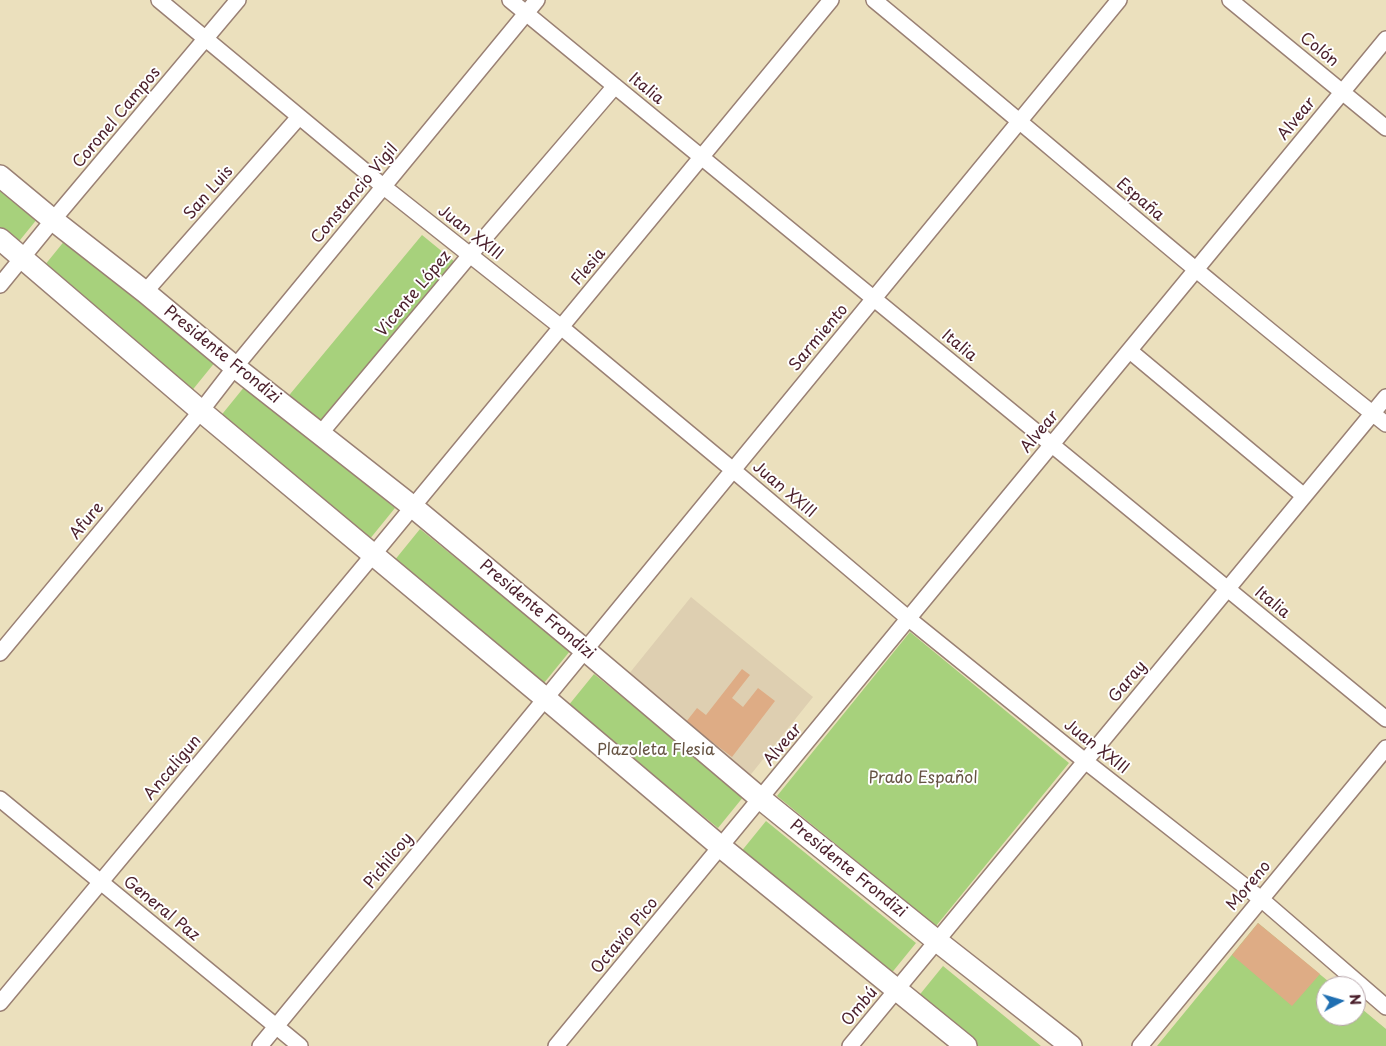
<!DOCTYPE html>
<meta charset="utf-8">
<style>
body{margin:0}
#map{position:relative;width:1386px;height:1046px;overflow:hidden;background:#ebe0bd;font-family:"Playpen Sans",sans-serif}
canvas{display:block}
.north{position:absolute;left:1316px;top:976px;width:50px;height:50px;box-sizing:border-box;background:#fff;border:1px solid #b7a5aa;border-radius:50%;rotate:84deg;font-size:14px;font-weight:700;line-height:20px;text-align:center;color:#4a1f2b}
.north::after{content:'';display:block;margin:auto;width:18px;height:22px;background:#1f6fb2;clip-path:polygon(50% 0,100% 100%,50% 72%,0 100%)}
</style>
<div id="map">
<canvas width="1386" height="1046"></canvas>
<div class="north">N</div>
</div>
<script>
const ctx = document.querySelector('canvas').getContext('2d');
ctx.lineJoin = 'round';
function fillPath(path, color) { ctx.fillStyle = color; ctx.fill(path, 'evenodd'); }
function trace(path, color, width, dash) { ctx.strokeStyle = color; ctx.lineWidth = width; ctx.lineCap = dash ? 'butt' : 'round'; ctx.setLineDash(dash || []); ctx.stroke(path); }
function drawText(font, color, halo, rows, align = 'center') {
  ctx.font = font + ' "Playpen Sans",sans-serif'; ctx.lineWidth = 4; ctx.setLineDash([]); ctx.textBaseline = 'middle'; ctx.strokeStyle = halo; ctx.fillStyle = color; for (const [text, x, y, turn = 0] of rows) {
    ctx.save(); ctx.translate(x, y); ctx.rotate((+turn || 0) * Math.PI / 180); ctx.textAlign = isNaN(turn) ? turn : align; if (halo) ctx.strokeText(text, 0, 0); ctx.fillText(text, 0, 0); ctx.restore();
  }
}
fillPath(new Path2D(`
 M 691,597 L 813,697 L 748,778 L 628,675 Z`), '#decfb1');
fillPath(new Path2D(`
 M 0,178 L 42,213 L 16,245 L 0,231 Z
 M 422,235 L 455,262 L 319,427 L 286,399 Z
 M 66,239 L 216,361 L 190,393 L 40,271 Z
 M 245,386 L 395,508 L 369,540 L 219,418 Z
 M 420,529 L 570,651 L 544,683 L 394,561 Z
 M 910,632 L 1069,763 L 936,926 L 777,796 Z
 M 594,674 L 744,796 L 718,828 L 568,706 Z
 M 766,821 L 916,943 L 890,975 L 740,853 Z
 M 1258,923 L 1334,986 L 1326,986 L 1326,1016 L 1356,1016 L 1356,1004 L 1386,1029 L 1386,1046 L 1157,1046 Z
 M 943,966 L 1041,1046 L 976,1046 L 917,998 Z`), '#a7d17c');
fillPath(new Path2D(`
 M 742,669 L 750,675 L 732,698 L 743,707 L 758,688 L 775,701 L 732,757 L 686,722 L 697,708 L 706,715 Z
 M 1258,923 L 1320,974 L 1292,1006 L 1232,955 Z`), '#deac85');
const street = new Path2D(`
 M 159,0 L 384,187 L 561,327 L 733,470 L 909,619 L 1085,761 L 1261,899 L 1386,1007
 M 510,0 L 1386,719
 M 874,0 C 1045,141 1212,287 1386,424
 M 1230,0 L 1386,128
 M 0,285 L 53,220 L 238,0
 M 145,292 L 299,117
 M 1130,351 L 1304,496
 M 320,434 L 470,255 L 615,86
 M 0,653 L 201,411 L 235,367 L 537,0
 M 0,799 L 300,1046
 M 0,1003 L 373,555 L 831,0
 M 260,1046 L 1119,0
 M 556,1046 L 1386,39
 M 850,1046 L 1386,397
 M 1140,1046 L 1386,748`);
const secondary = new Path2D(`
 M 0,176 L 53,220 L 145,292 L 235,367 L 413,507 L 585,650 L 761,799 L 937,941 L 1071,1046
 M 0,239 L 201,411 L 545,698 L 721,847 L 966,1046`);
trace(street, '#9a8074', 18);
trace(secondary, '#9a8074', 24);
trace(street, '#fff', 15);
trace(secondary, '#fff', 21);
drawText('16px', '#4a1f2b', '#fff', [
 ["Colón",1319,50,39],
 ["Italia",646,89,39],
 ["Coronel Campos",117,118,-50],
 ["Alvear",1297,119,-51],
 ["San Luis",209,193,-49],
 ["Constancio Vigil",355,194,-50],
 ["España",1140,200,40],
 ["Juan XXIII",470,233,38],
 ["Flesia",589,267,-50],
 ["Vicente López",414,294,-50],
 ["Sarmiento",819,338,-50],
 ["Italia",959,346,39],
 ["Presidente Frondizi",222,355,39],
 ["Alvear",1040,432,-50],
 ["Juan XXIII",784,490,40],
 ["Afure",87,521,-50],
 ["Italia",1272,603,39],
 ["Presidente Frondizi",537,610,40],
 ["Garay",1128,682,-50],
 ["Alvear",783,745,-50],
 ["Juan XXIII",1096,747,38],
 ["Ancaligun",173,768,-50],
 ["Pichilcoy",389,861,-51],
 ["Presidente Frondizi",848,869,39],
 ["Moreno",1249,886,-50],
 ["General Paz",161,909,39],
 ["Octavio Pico",625,936,-50],
 ["Ombú",860,1007,-50]
]);
drawText('16px', '#665443', '#fff', [
 ["Plazoleta Flesia",656,751],
 ["Prado Español",923,779]
]);
</script>
